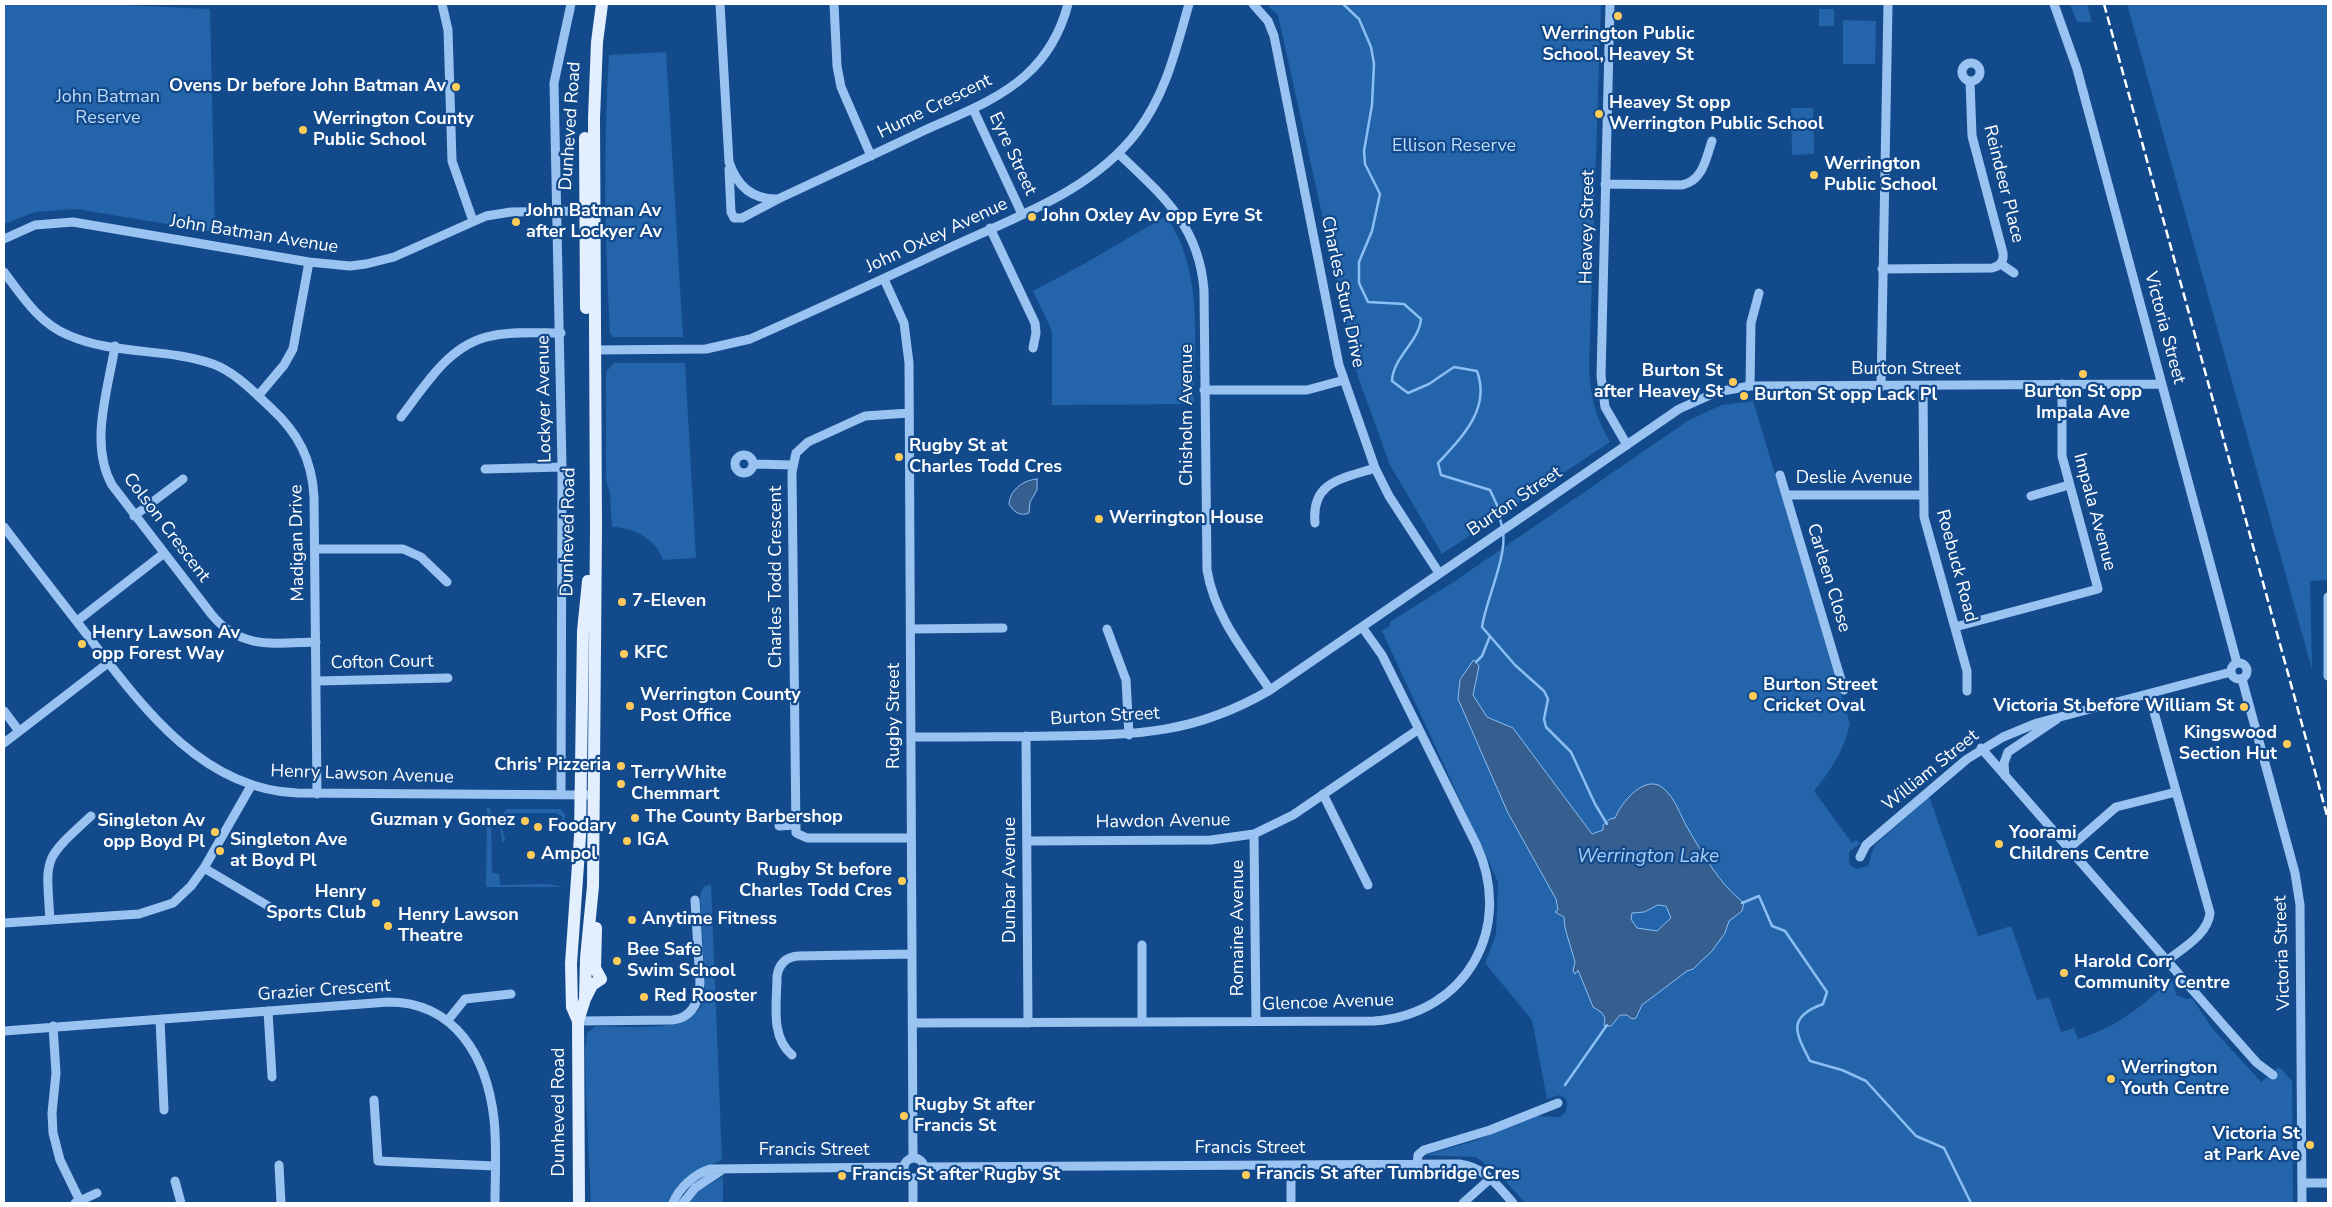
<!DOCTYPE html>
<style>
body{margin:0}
#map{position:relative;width:2332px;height:1207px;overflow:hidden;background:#134a8b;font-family:"Nunito Sans",sans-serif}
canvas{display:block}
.frame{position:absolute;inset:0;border:5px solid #fff;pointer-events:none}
</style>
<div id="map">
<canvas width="2332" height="1207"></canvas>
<div class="frame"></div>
</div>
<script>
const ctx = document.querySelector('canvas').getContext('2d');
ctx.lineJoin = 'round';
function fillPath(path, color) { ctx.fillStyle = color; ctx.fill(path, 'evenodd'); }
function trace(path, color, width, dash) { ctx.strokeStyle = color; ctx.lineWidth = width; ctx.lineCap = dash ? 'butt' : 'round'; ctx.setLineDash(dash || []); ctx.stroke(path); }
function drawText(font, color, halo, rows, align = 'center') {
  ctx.font = font + ' "Nunito Sans",sans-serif'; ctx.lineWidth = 4.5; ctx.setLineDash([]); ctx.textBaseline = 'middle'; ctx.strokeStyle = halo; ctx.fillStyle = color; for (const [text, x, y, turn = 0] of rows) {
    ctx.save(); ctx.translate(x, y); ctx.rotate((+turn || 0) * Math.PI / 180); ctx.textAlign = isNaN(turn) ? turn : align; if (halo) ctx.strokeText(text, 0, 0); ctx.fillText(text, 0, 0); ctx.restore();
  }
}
fillPath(new Path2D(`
 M 4,4 L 102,4 L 210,9 L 215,232 L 76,209 L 35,212 L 4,224 Z
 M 1266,4 L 1601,4 L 1589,368 C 1591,398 1595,416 1610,442 L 1442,554 L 1390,465 L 1358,377 L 1278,15 Z
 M 2070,4 L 2087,4 L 2092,22 L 2077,22 Z
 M 2127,4 L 2328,4 L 2328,580 L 2310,581 L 2312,669 Z
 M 1819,9 L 1834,9 L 1834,26 L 1819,26 Z
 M 1843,20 L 1876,21 L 1875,64 L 1843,64 Z
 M 666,52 L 683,337 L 613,337 L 610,333 C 605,241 603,148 609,55 Z
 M 1791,108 L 1813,108 L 1814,154 L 1792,155 Z
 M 1166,216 C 1204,271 1194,340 1194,404 L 1052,405 L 1052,331 L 1033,291 L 1082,265 Z
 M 614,363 L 685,363 L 696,558 L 663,560 C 655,538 634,528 612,527 L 610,493 L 606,480 L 606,372 Z
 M 1753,401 L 1850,724 C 1842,753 1833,768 1814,791 L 1852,843 L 1856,840 L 1860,844 L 1849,852 L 1849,864 L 1856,869 L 1868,866 L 1874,846 L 1929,796 L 1978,936 L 2011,926 L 2037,1000 L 2049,997 L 2061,1032 L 2074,1028 L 2078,1039 C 2117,1027 2143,1006 2172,978 L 2176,995 L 2186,999 L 2192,998 L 2212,1028 L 2261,1082 L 2279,1067 L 2292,1081 L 2293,1203 L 1525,1203 L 1499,1174 L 1476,1157 L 1425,1155 L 1474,1141 L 1535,1116 L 1560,1117 C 1567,1112 1568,1108 1566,1099 L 1560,1095 L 1547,1099 L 1532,1020 L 1485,963 L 1496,935 L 1498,882 L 1382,631 L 1390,626 L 1390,622 L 1455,581 L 1689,420 L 1722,405 Z
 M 487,808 L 490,808 L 491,812 L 492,873 L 499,874 L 500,885 L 547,884 L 565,887 L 486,887 Z
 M 506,809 L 560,809 L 565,814 L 565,825 L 563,825 L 562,816 L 556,813 L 506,813 L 500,822 L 505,839 L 502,843 L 500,822 Z
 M 711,885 L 722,1160 C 695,1171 684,1178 669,1203 L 591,1203 L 586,1096 L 585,1051 L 587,1033 L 596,1026 C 622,1026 672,1032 693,1016 C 702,1009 704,998 705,988 L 700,896 L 704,886 Z
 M 723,1177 L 723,1203 L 688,1203 L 697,1191 Z`), '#2464aa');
const water = new Path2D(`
 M 1037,479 L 1037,490 L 1030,502 L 1029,513 C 1020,517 1013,511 1009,504 C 1010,489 1024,480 1037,479 Z
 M 1474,660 L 1479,666 L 1473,695 L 1487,717 L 1513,728 L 1592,834 L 1603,830 L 1603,825 L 1610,819 L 1615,818 C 1621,803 1645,773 1663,788 C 1676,799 1679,813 1687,827 C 1703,854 1719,884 1744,903 L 1742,911 L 1729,921 L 1725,933 L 1712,951 L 1693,969 L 1687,971 L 1642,1005 L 1636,1018 L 1632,1019 L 1627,1015 L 1620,1015 L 1611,1026 L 1604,1026 L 1605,1018 L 1601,1012 L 1593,1007 L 1578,970 L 1575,974 L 1573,971 L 1575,962 L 1565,928 L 1564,917 L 1555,912 L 1558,910 L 1556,899 L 1508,813 L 1458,699 L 1460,680 ZM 1658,905 L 1666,906 L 1671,918 L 1657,931 L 1637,928 L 1631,919 L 1632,913 L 1644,912 Z`);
fillPath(water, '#365f90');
trace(water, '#8bbef4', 1);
trace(new Path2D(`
 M 1343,4 L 1359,19 L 1371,47 L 1374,64 L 1372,105 L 1364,151 L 1365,164 L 1380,194 L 1372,231 L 1359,262 L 1359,283 L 1368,302 L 1404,304 L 1421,319 C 1419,342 1393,357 1392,381 L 1408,393 L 1429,384 L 1454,367 L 1477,371 C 1491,409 1462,437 1438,463 L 1441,475 L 1490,490 L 1497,505 L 1502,527
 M 1503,532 C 1507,557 1486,600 1482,627 L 1515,665 L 1544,691 L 1548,699 L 1544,719 L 1546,727 L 1571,752 L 1595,804 L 1607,824
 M 1476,662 L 1482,656 L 1490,636
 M 1742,903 L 1759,896 L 1772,926 L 1785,931 L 1827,992 L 1823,1004 C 1787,1017 1795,1032 1810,1061 L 1842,1070 L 1866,1081 L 1916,1136 L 1944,1148 L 1971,1203
 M 1565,1085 L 1607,1025`), '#8bbef4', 2.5);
trace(new Path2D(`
 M 442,4 L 448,30 L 452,161 L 473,221
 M 720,4 L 729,162 C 737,186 752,200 778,199 C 827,176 875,154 923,131 C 958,115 997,101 1026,75 C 1047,56 1061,31 1068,4
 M 834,4 L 837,66 L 841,87 L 871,156
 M 1253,4 L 1268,21 L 1274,36 L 1339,365 L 1375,468 L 1389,496 L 1439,573
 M 1610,4 L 1601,376 L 1605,407 L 1627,445
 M 2054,4 L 2077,69 L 2237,663
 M1962 72a9 9 0 1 1 18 0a9 9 0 1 1-18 0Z
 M 973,109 L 1022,214
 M 1118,153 C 1162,195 1199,225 1204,290 L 1207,570 C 1215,617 1244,651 1270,690
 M 729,169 L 731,212 L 734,218 L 742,218 L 778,199
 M 1605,184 L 1682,185 C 1703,181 1706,158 1712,141
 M 990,228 L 1035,323 L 1036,333 L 1033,348
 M 4,239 L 35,225 L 73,222 L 309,262 L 350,266 L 366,264 L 394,257 L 486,216 L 511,212 L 584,211
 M 2001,264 L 2014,273
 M 1882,269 L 1992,268 C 2000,266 2004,262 2003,253 L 1972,136 L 1970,81
 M 4,272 C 22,296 39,323 68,335 C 112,355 168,348 213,364 C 235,372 254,392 271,408 C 298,433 312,459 314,497 L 317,794
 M 884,279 L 904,323 L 909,363 L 913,1157
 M 115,346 C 108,390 89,444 112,485 L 212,615 C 241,650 275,643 316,642
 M 596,350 L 706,349 L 750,339 C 816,310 883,279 949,248 C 1015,217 1091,192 1137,132 C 1166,94 1176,49 1189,4
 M 1750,386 L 1751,323 L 1759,293
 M 1923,386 L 1924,517 L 1967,671 L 1967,691
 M 1881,387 L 1888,4
 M 1204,390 L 1307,390 L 1344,380
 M 258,396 L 284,365 L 293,349 L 309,262
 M 909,413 L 865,416 L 808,442 L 796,453 L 792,472 L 796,833 L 807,838 L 911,838
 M 401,417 C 425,386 449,344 491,336 C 513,331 538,333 561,333
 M735 464a9 9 0 1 1 18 0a9 9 0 1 1-18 0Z
 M 754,464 L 793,465
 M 485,469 L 562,467
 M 1780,475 L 1844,690
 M 1786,495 L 1923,495
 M 2031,496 L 2069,485
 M 134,516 L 183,479
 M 1315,523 C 1311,481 1342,479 1375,468
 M 4,527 C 32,564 60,600 88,636 C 141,705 201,789 297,793 L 595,795
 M 315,549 L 403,549 L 421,557 L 447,582
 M 2328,597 L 2328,676
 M 77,621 L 163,554
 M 1955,627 L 2098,589 L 2062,456 L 2062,384
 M 911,629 L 1003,628
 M 1107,629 L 1126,680 L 1129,735
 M2231 671a8 8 0 1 1 16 0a8 8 0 1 1-16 0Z
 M 2242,679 L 2295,873 L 2300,905 L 2302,1203
 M 317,681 L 448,678
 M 2149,694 L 2210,913 C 2208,934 2183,948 2168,960
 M 4,711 L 19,731
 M 1026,736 L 1028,1023
 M 911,737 C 958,737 1005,737 1053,736 C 1137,735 1195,734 1270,690 L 1679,409 L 1717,392 L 1750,386 L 2162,384
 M 4,743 L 108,663
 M 1981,748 L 2225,1027 L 2257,1063 L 2273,1075
 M 2005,776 L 2004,763 L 2008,752 L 2057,719
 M 1323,794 L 1368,885
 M 561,795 L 562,467 L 554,83 L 571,4
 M 779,826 L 795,825
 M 1254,834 L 1256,1021
 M 1027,841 L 1211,840 L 1254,834 L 1293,815 L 1419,729
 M 2069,848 L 2116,807 L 2176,792
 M 1860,857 L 1866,845 L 1967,759 L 2003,737 L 2037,723 L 2231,672
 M 204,868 L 270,907
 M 50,920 C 46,856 42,861 91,816
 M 4,923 L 139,914 L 173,903 L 191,886 L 204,868 L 251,786
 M 268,1011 L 272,1077
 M 160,1019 L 164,1110
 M 448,1020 L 465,999 L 511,994
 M 578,1021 L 672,1020 C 692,1018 699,1002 700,983 L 695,900
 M 1142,1022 L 1142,945
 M 913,1023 L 1374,1021 C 1467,1014 1515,927 1476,844 L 1382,655 L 1362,627
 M 53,1026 L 56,1073 L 52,1113 L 53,1133 L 60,1160 L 79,1199
 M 4,1031 L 388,1002 C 456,1002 487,1058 494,1119 C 497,1147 495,1176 495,1203
 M 792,1055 C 770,1037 777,1003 777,976 C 779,964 786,957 798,956 L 912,954
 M 374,1100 L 378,1161 L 495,1166
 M904 1168a10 10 0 1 1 20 0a10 10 0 1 1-20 0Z
 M 1417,1164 L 1418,1155 L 1424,1150 L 1490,1130 L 1558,1103
 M 279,1165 L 281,1203
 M 1291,1165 L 1291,1203
 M 924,1167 L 1459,1164 C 1485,1167 1497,1185 1513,1203
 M 913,1178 L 913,1203
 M 175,1181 L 181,1203
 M 2302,1183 L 2328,1183
 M 75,1203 L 97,1193
 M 673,1203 C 679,1188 694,1174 710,1169 L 903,1167
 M 683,1203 L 695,1188 L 722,1170
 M 1463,1203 L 1491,1178`), '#9ac3f1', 9);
trace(new Path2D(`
 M 585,138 L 586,308
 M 586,997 L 592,985 L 601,979 L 595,968 L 596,928
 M 578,1021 L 572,1007 L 571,964 L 580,836 L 583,631 L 588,581
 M 579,1203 L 578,1021 L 585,999 L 586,958 L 593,886 L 596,527 L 594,118 L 597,42 L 602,4`), '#e3efff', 12);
trace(new Path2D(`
 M 2104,4 L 2328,819`), '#fff', 2.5, [9, 4]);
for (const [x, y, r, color] of [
 [1618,16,5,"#ffcc59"],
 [456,87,5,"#ffcc59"],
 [1599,114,5,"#ffcc59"],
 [303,130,5,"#ffcc59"],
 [1814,175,5,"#ffcc59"],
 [1032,217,5,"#ffcc59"],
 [516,222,5,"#ffcc59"],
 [2083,374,5,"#ffcc59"],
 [1733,382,5,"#ffcc59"],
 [1744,396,5,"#ffcc59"],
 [899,457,5,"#ffcc59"],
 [1099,519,5,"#ffcc59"],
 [622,602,5,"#ffcc59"],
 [82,644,5,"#ffcc59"],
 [624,654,5,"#ffcc59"],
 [1753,696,5,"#ffcc59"],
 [630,706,5,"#ffcc59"],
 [2244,707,5,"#ffcc59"],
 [2287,744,5,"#ffcc59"],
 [621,766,5,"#ffcc59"],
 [621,784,5,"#ffcc59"],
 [635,818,5,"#ffcc59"],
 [525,821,5,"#ffcc59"],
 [538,827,5,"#ffcc59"],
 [215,832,5,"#ffcc59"],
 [627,841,5,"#ffcc59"],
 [1999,844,5,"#ffcc59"],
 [220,851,5,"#ffcc59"],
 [531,855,5,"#ffcc59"],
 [902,881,5,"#ffcc59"],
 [376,903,5,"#ffcc59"],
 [632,920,5,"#ffcc59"],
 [388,926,5,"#ffcc59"],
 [617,961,5,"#ffcc59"],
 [2064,973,5,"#ffcc59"],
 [644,997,5,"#ffcc59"],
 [2111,1079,5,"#ffcc59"],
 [904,1116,5,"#ffcc59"],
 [2310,1145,5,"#ffcc59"],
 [1246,1175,5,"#ffcc59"],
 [842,1176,5,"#ffcc59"]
]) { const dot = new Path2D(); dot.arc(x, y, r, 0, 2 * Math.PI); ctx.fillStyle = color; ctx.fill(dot); trace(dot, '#134a8b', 2); }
drawText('bold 18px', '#fff', '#134a8b', [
 ["Werrington Public",1618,35,"center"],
 ["School, Heavey St",1618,56,"center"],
 ["Ovens Dr before John Batman Av",446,87,"right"],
 ["Heavey St opp",1609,104],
 ["Werrington Public School",1609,125],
 ["Werrington County",313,120],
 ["Public School",313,141],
 ["Werrington",1824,165],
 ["Public School",1824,186],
 ["John Batman Av",526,212],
 ["after Lockyer Av",526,233],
 ["John Oxley Av opp Eyre St",1042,217],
 ["Burton St",1723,372,"right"],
 ["after Heavey St",1723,393,"right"],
 ["Burton St opp",2083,393,"center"],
 ["Impala Ave",2083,414,"center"],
 ["Burton St opp Lack Pl",1754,396],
 ["Rugby St at",909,447],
 ["Charles Todd Cres",909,468],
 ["Werrington House",1109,519],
 ["7-Eleven",632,602],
 ["Henry Lawson Av",92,634],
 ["opp Forest Way",92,655],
 ["KFC",634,654],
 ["Burton Street",1763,686],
 ["Cricket Oval",1763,707],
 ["Werrington County",640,696],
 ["Post Office",640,717],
 ["Victoria St before William St",2234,707,"right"],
 ["Kingswood",2277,734,"right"],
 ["Section Hut",2277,755,"right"],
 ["Chris' Pizzeria",611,766,"right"],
 ["TerryWhite",631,774],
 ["Chemmart",631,795],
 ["The County Barbershop",645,818],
 ["Guzman y Gomez",515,821,"right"],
 ["Singleton Av",205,822,"right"],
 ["opp Boyd Pl",205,843,"right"],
 ["Foodary",548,827],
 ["Yoorami",2009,834],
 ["Childrens Centre",2009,855],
 ["Singleton Ave",230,841],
 ["at Boyd Pl",230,862],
 ["IGA",637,841],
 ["Ampol",541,855],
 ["Rugby St before",892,871,"right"],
 ["Charles Todd Cres",892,892,"right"],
 ["Henry",366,893,"right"],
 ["Sports Club",366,914,"right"],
 ["Henry Lawson",398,916],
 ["Theatre",398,937],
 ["Anytime Fitness",642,920],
 ["Bee Safe",627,951],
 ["Swim School",627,972],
 ["Harold Corr",2074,963],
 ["Community Centre",2074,984],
 ["Red Rooster",654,997],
 ["Werrington",2121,1069],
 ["Youth Centre",2121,1090],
 ["Rugby St after",914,1106],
 ["Francis St",914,1127],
 ["Victoria St",2300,1135,"right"],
 ["at Park Ave",2300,1156,"right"],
 ["Francis St after Tumbridge Cres",1256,1175],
 ["Francis St after Rugby St",852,1176]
], 'left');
drawText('18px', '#c0ddfc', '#134a8b', [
 ["John Batman",108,98],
 ["Reserve",108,119],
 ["Ellison Reserve",1454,147]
]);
drawText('18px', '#fff', '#134a8b', [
 ["Hume Crescent",935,107,-26],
 ["Dunheved Road",571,126,-86],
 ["Eyre Street",1012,154,65],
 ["Reindeer Place",2003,184,76],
 ["Heavey Street",1588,227,-89],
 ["John Batman Avenue",254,235,9],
 ["John Oxley Avenue",937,236,-25],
 ["Charles Sturt Drive",1342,292,78],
 ["Victoria Street",2164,328,75],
 ["Burton Street",1906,370],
 ["Lockyer Avenue",545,399,-91],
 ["Chisholm Avenue",1188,415,-90],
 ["Deslie Avenue",1854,479],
 ["Burton Street",1515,502,-34],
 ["Impala Avenue",2094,512,75],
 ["Colson Crescent",166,528,53],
 ["Dunheved Road",569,532,-89],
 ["Madigan Drive",298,543,-91],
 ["Roebuck Road",1956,566,75],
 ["Charles Todd Crescent",777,577,-90],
 ["Carleen Close",1828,578,73],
 ["Cofton Court",382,663,-1],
 ["Rugby Street",895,716,-90],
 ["Burton Street",1105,717,-3],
 ["William Street",1931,771,-39],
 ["Henry Lawson Avenue",362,775,2],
 ["Hawdon Avenue",1163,822,-1],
 ["Dunbar Avenue",1011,880,-90],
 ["Romaine Avenue",1239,928,-90],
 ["Victoria Street",2283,953,-92],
 ["Grazier Crescent",324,991,-4],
 ["Glencoe Avenue",1328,1003,-2],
 ["Dunheved Road",560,1112,-90],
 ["Francis Street",1250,1149],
 ["Francis Street",814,1151]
]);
drawText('italic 19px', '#a5cdf8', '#134a8b', [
 ["Werrington Lake",1648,857]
]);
</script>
